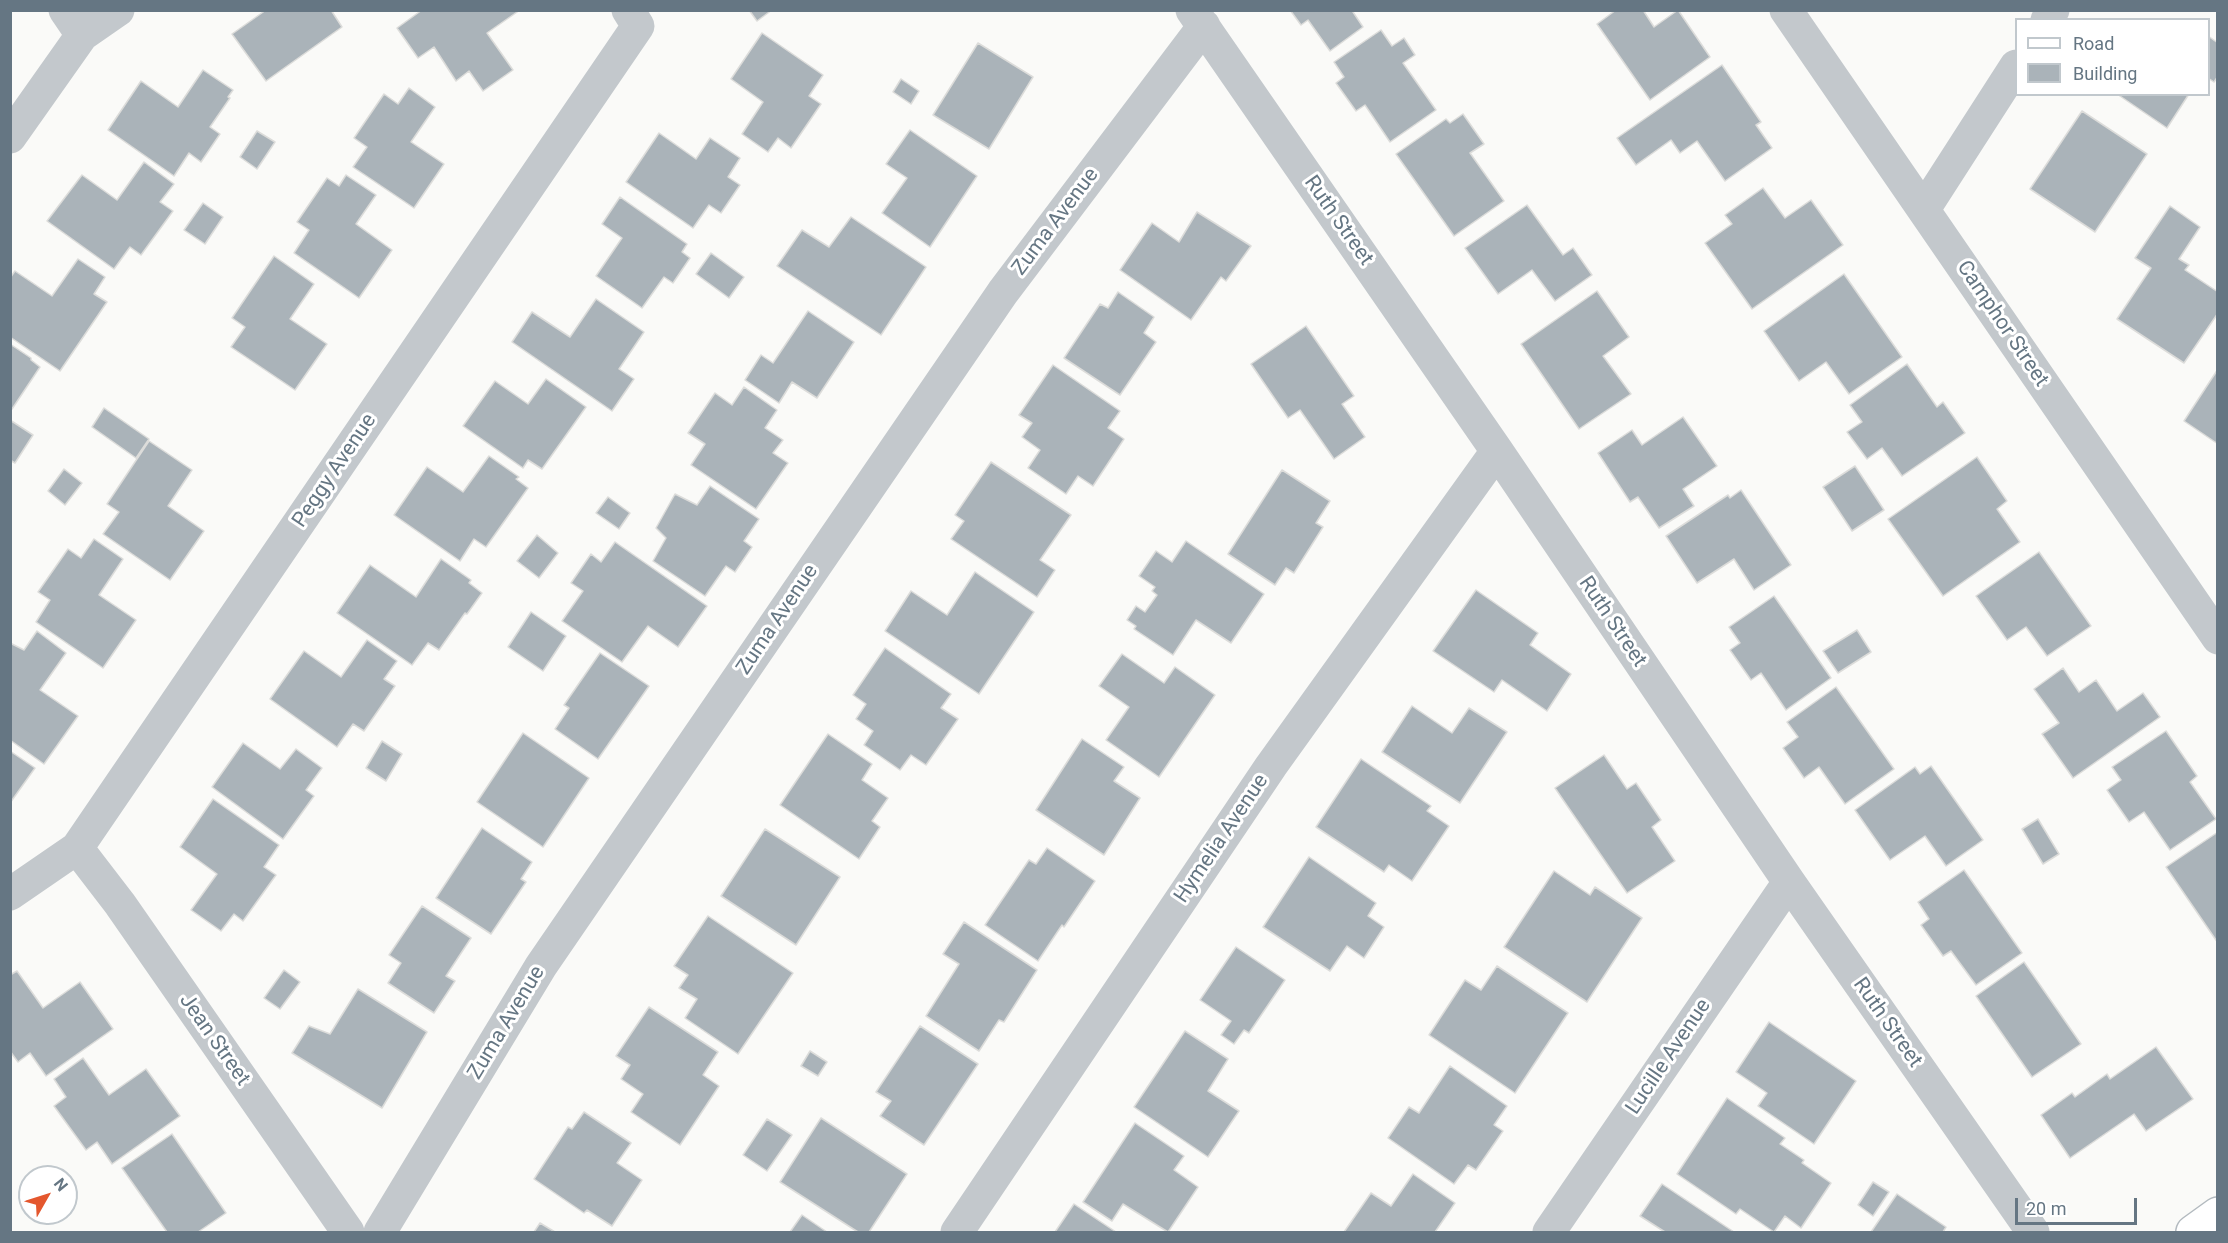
<!DOCTYPE html>
<style>
body{margin:0}
#map{position:relative;width:2228px;height:1243px;overflow:hidden;background:#fafaf8;font-family:Roboto,sans-serif}
canvas{display:block}
.frame{position:absolute;inset:0;border:12px solid #657683;pointer-events:none}
.legend{position:absolute;left:2015px;top:18px;width:195px;height:78px;box-sizing:border-box;background:#fff;border:2px solid #c1c8cd;margin:0;padding:8px 10px;list-style:none;font-size:18px;color:#657683}
.legend li{display:flex;align-items:center;gap:12px;height:30px}
.legend b{width:30px;border:2px solid #c1c8cd}
.north{position:absolute;left:18px;top:1165px;width:60px;height:60px;box-sizing:border-box;background:#fff;border:2px solid #c1c8cd;border-radius:50%;rotate:51deg;font-size:16px;font-weight:700;line-height:24px;text-align:center;color:#657683}
.north::after{content:'';display:block;margin:auto;width:21px;height:27px;background:#e4572e;clip-path:polygon(50% 0,100% 100%,50% 72%,0 100%)}
.scale{position:absolute;left:2015px;top:1198px;width:122px;height:27px;box-sizing:border-box;border:3px solid #657683;border-top:0;padding-left:8px;font-size:18px;line-height:21px;white-space:nowrap;color:#657683;-webkit-text-stroke:4px #fff;paint-order:stroke}
</style>
<div id="map">
<canvas width="2228" height="1243"></canvas>
<div class="frame"></div>
<ul class="legend">
<li><b style="height:8px;background:#fff"></b>Road</li>
<li><b style="height:16px;background:#aab3b9"></b>Building</li>
</ul>
<div class="north">N</div>
<div class="scale">20 m</div>
</div>
<script>
const ctx = document.querySelector('canvas').getContext('2d');
ctx.lineJoin = 'round';
function fillPath(path, color) { ctx.fillStyle = color; ctx.fill(path, 'evenodd'); }
function trace(path, color, width, dash) { ctx.strokeStyle = color; ctx.lineWidth = width; ctx.lineCap = dash ? 'butt' : 'round'; ctx.setLineDash(dash || []); ctx.stroke(path); }
function drawText(font, color, halo, rows, align = 'center') {
  ctx.font = font + ' Roboto,sans-serif'; ctx.lineWidth = 6; ctx.setLineDash([]); ctx.textBaseline = 'middle'; ctx.strokeStyle = halo; ctx.fillStyle = color; for (const [text, x, y, turn = 0] of rows) {
    ctx.save(); ctx.translate(x, y); ctx.rotate((+turn || 0) * Math.PI / 180); ctx.textAlign = isNaN(turn) ? turn : align; if (halo) ctx.strokeText(text, 0, 0); ctx.fillText(text, 0, 0); ctx.restore();
  }
}
const building = new Path2D(`
 M 266,10 L 331,10 L 342,27 L 266,81 L 232,34 Z
 M 422,10 L 520,10 L 487,33 L 513,70 L 483,91 L 469,71 L 456,81 L 434,47 L 418,58 L 397,28 Z
 M 749,10 L 772,10 L 757,21 Z
 M 1290,10 L 1356,10 L 1353,12 L 1363,27 L 1330,51 L 1308,20 L 1301,25 Z
 M 1616,10 L 1643,10 L 1654,27 L 1678,10 L 1710,57 L 1650,100 L 1597,24 Z
 M 1381,30 L 1392,46 L 1404,38 L 1415,55 L 1403,63 L 1436,110 L 1390,142 L 1365,105 L 1356,111 L 1336,83 L 1344,77 L 1334,62 Z
 M 762,33 L 823,75 L 809,96 L 821,104 L 791,148 L 778,138 L 768,152 L 742,134 L 763,102 L 731,79 Z
 M 2208,36 L 2218,43 L 2218,76 L 2214,82 L 2208,78 Z
 M 978,43 L 1033,77 L 989,149 L 933,115 Z
 M 1722,65 L 1761,122 L 1756,125 L 1772,148 L 1725,181 L 1697,141 L 1680,153 L 1671,140 L 1636,165 L 1617,138 Z
 M 203,70 L 233,90 L 228,97 L 230,98 L 210,127 L 220,134 L 201,162 L 189,153 L 174,176 L 108,130 L 141,81 L 178,107 Z
 M 901,79 L 919,91 L 911,104 L 893,92 Z
 M 409,88 L 435,107 L 411,142 L 444,164 L 414,208 L 353,167 L 367,147 L 354,138 L 384,94 L 398,104 Z
 M 2117,94 L 2189,94 L 2167,128 Z
 M 2082,111 L 2147,154 L 2095,232 L 2030,189 Z
 M 1463,114 L 1484,144 L 1470,153 L 1504,201 L 1454,236 L 1396,154 L 1446,119 L 1450,123 Z
 M 910,130 L 977,176 L 930,247 L 882,213 L 907,178 L 886,164 Z
 M 257,131 L 275,142 L 257,169 L 240,157 Z
 M 659,133 L 696,159 L 710,138 L 740,158 L 728,177 L 740,185 L 721,213 L 709,205 L 693,228 L 626,182 Z
 M 144,162 L 174,184 L 160,202 L 173,211 L 141,255 L 130,247 L 114,269 L 47,221 L 82,175 L 117,200 Z
 M 346,175 L 376,195 L 356,224 L 392,250 L 359,298 L 294,253 L 309,230 L 297,222 L 327,178 L 339,186 Z
 M 1763,188 L 1785,218 L 1811,200 L 1843,245 L 1752,309 L 1705,243 L 1732,224 L 1725,215 Z
 M 620,197 L 687,244 L 682,252 L 690,258 L 673,283 L 664,277 L 642,308 L 596,276 L 622,238 L 602,224 Z
 M 203,203 L 223,217 L 205,244 L 184,230 Z
 M 1527,205 L 1563,255 L 1573,248 L 1592,275 L 1555,301 L 1532,270 L 1498,294 L 1465,248 Z
 M 2170,206 L 2200,227 L 2179,259 L 2189,265 L 2185,270 L 2218,292 L 2218,313 L 2184,363 L 2117,319 L 2151,268 L 2135,258 Z
 M 1197,212 L 1251,246 L 1226,281 L 1221,277 L 1191,320 L 1120,270 L 1152,223 L 1179,242 Z
 M 851,217 L 926,267 L 881,335 L 777,266 L 802,230 L 829,247 Z
 M 711,253 L 744,277 L 729,298 L 696,274 Z
 M 274,256 L 314,284 L 290,319 L 327,344 L 295,390 L 231,347 L 245,327 L 232,318 Z
 M 78,259 L 105,277 L 94,294 L 107,302 L 60,371 L 10,337 L 10,278 L 15,271 L 52,296 Z
 M 1844,274 L 1902,357 L 1849,394 L 1826,362 L 1799,381 L 1764,331 Z
 M 1597,291 L 1629,337 L 1603,356 L 1631,394 L 1579,429 L 1521,344 Z
 M 1118,292 L 1154,317 L 1144,333 L 1156,342 L 1120,395 L 1064,358 L 1100,304 L 1108,308 Z
 M 596,299 L 644,332 L 619,369 L 634,379 L 612,411 L 512,342 L 532,312 L 570,337 Z
 M 808,311 L 854,342 L 817,398 L 792,382 L 779,403 L 745,380 L 761,355 L 773,363 Z
 M 1306,326 L 1354,396 L 1342,404 L 1365,437 L 1334,459 L 1300,410 L 1288,418 L 1251,364 Z
 M 10,344 L 31,358 L 31,360 L 40,367 L 12,409 L 10,408 Z
 M 1907,364 L 1937,407 L 1943,402 L 1965,433 L 1902,476 L 1882,448 L 1867,459 L 1847,432 L 1862,422 L 1850,405 Z
 M 1053,365 L 1120,411 L 1108,428 L 1124,439 L 1093,486 L 1078,476 L 1066,494 L 1028,468 L 1040,450 L 1022,437 L 1032,423 L 1019,415 Z
 M 2218,369 L 2218,444 L 2184,421 Z
 M 546,379 L 586,407 L 542,469 L 528,460 L 523,468 L 463,426 L 495,381 L 528,404 Z
 M 744,387 L 777,410 L 765,428 L 783,440 L 773,453 L 788,463 L 756,509 L 691,465 L 705,444 L 688,433 L 715,393 L 732,405 Z
 M 104,408 L 149,439 L 136,458 L 92,427 Z
 M 1683,417 L 1717,466 L 1683,489 L 1694,506 L 1659,528 L 1638,497 L 1630,502 L 1598,453 L 1632,430 L 1642,445 Z
 M 10,420 L 33,435 L 15,463 L 10,460 Z
 M 149,441 L 192,470 L 168,506 L 204,531 L 170,580 L 103,534 L 119,512 L 107,504 Z
 M 489,456 L 519,477 L 516,479 L 528,488 L 486,547 L 474,539 L 460,561 L 394,515 L 427,467 L 463,492 Z
 M 1977,457 L 2007,501 L 1997,509 L 2020,542 L 1943,596 L 1888,519 Z
 M 991,462 L 1071,515 L 1040,560 L 1055,570 L 1037,597 L 951,539 L 964,521 L 955,515 Z
 M 1855,466 L 1884,510 L 1852,531 L 1823,487 Z
 M 64,469 L 82,483 L 65,505 L 48,491 Z
 M 1282,470 L 1330,501 L 1316,523 L 1323,527 L 1294,573 L 1286,568 L 1275,585 L 1228,554 Z
 M 710,486 L 759,519 L 744,541 L 752,547 L 735,572 L 726,566 L 705,596 L 653,561 L 666,538 L 656,528 L 675,494 L 697,505 Z
 M 1741,490 L 1791,565 L 1754,590 L 1734,559 L 1697,583 L 1666,536 L 1728,495 L 1730,498 Z
 M 608,497 L 630,513 L 619,529 L 596,513 Z
 M 537,535 L 558,553 L 539,578 L 517,561 Z
 M 94,539 L 123,559 L 99,595 L 136,620 L 103,668 L 36,622 L 50,600 L 38,592 L 68,549 L 81,558 Z
 M 1186,541 L 1264,594 L 1231,643 L 1196,620 L 1173,655 L 1134,629 L 1136,626 L 1127,620 L 1136,606 L 1145,612 L 1157,595 L 1152,591 L 1155,587 L 1139,576 L 1156,551 L 1172,562 Z
 M 615,542 L 707,606 L 678,647 L 648,626 L 622,662 L 562,621 L 583,591 L 571,583 L 591,554 L 601,562 Z
 M 2039,552 L 2091,626 L 2047,656 L 2026,627 L 2007,640 L 1976,596 Z
 M 441,559 L 471,580 L 469,583 L 482,593 L 467,614 L 465,613 L 439,650 L 428,643 L 412,665 L 337,613 L 370,565 L 416,597 Z
 M 975,572 L 1034,612 L 979,694 L 885,631 L 911,591 L 947,615 Z
 M 1476,590 L 1538,633 L 1530,645 L 1571,674 L 1547,711 L 1502,680 L 1494,692 L 1433,651 Z
 M 1774,596 L 1831,678 L 1786,710 L 1761,673 L 1751,680 L 1730,650 L 1740,643 L 1729,627 Z
 M 531,612 L 566,636 L 543,671 L 508,647 Z
 M 1857,630 L 1871,652 L 1838,673 L 1823,651 Z
 M 37,631 L 66,653 L 40,690 L 78,716 L 44,764 L 10,740 L 10,643 L 24,650 Z
 M 367,640 L 397,661 L 384,679 L 395,686 L 364,731 L 353,724 L 337,747 L 270,699 L 304,651 L 341,677 Z
 M 885,648 L 951,694 L 941,708 L 958,719 L 926,765 L 911,755 L 900,770 L 864,745 L 873,731 L 856,719 L 866,704 L 853,695 Z
 M 600,653 L 649,686 L 598,759 L 555,729 L 569,708 L 564,705 Z
 M 1122,654 L 1164,683 L 1175,667 L 1215,695 L 1159,777 L 1106,740 L 1129,707 L 1099,686 Z
 M 2063,668 L 2079,692 L 2096,680 L 2117,711 L 2143,693 L 2160,717 L 2073,778 L 2042,734 L 2059,723 L 2034,689 Z
 M 1836,687 L 1894,769 L 1845,804 L 1819,767 L 1804,778 L 1783,748 L 1798,737 L 1787,722 Z
 M 1412,706 L 1452,733 L 1469,708 L 1507,732 L 1460,803 L 1382,752 Z
 M 2166,731 L 2197,776 L 2190,782 L 2216,819 L 2170,850 L 2144,812 L 2129,822 L 2107,790 L 2121,780 L 2112,767 Z
 M 523,733 L 589,778 L 543,847 L 477,802 Z
 M 828,734 L 872,764 L 862,780 L 888,798 L 872,821 L 880,827 L 859,859 L 780,805 Z
 M 1082,739 L 1124,767 L 1114,781 L 1140,798 L 1104,855 L 1036,810 Z
 M 382,741 L 402,754 L 386,781 L 366,768 Z
 M 243,743 L 280,769 L 296,749 L 322,768 L 306,790 L 314,796 L 283,839 L 212,787 Z
 M 10,751 L 35,768 L 10,803 Z
 M 1604,755 L 1627,789 L 1636,783 L 1661,820 L 1652,827 L 1675,861 L 1627,893 L 1555,788 Z
 M 1361,759 L 1431,806 L 1427,811 L 1449,826 L 1412,881 L 1389,865 L 1384,872 L 1316,827 Z
 M 1931,766 L 1983,840 L 1946,866 L 1925,836 L 1890,860 L 1855,810 L 1915,767 L 1920,774 Z
 M 213,799 L 279,845 L 264,867 L 276,875 L 243,921 L 234,914 L 221,931 L 191,910 L 217,874 L 180,847 Z
 M 2038,819 L 2059,854 L 2043,864 L 2022,829 Z
 M 482,828 L 532,862 L 521,879 L 526,882 L 491,934 L 436,898 Z
 M 765,829 L 840,877 L 796,945 L 721,896 Z
 M 2218,832 L 2218,943 L 2166,867 Z
 M 1047,848 L 1095,881 L 1064,927 L 1062,925 L 1038,961 L 985,925 L 1029,860 L 1036,864 Z
 M 1309,857 L 1376,903 L 1368,916 L 1384,927 L 1364,958 L 1347,946 L 1330,971 L 1263,927 Z
 M 1964,870 L 2022,953 L 1976,985 L 1951,951 L 1943,956 L 1921,925 L 1929,919 L 1918,902 Z
 M 1554,871 L 1590,895 L 1595,887 L 1642,918 L 1587,1002 L 1504,947 Z
 M 422,906 L 471,938 L 446,976 L 455,981 L 434,1013 L 388,983 L 401,963 L 389,955 Z
 M 708,916 L 793,973 L 738,1054 L 685,1018 L 697,999 L 679,988 L 688,975 L 674,966 Z
 M 964,922 L 1037,970 L 1004,1022 L 999,1020 L 979,1051 L 926,1016 L 959,964 L 943,954 Z
 M 1236,947 L 1285,980 L 1249,1033 L 1244,1030 L 1234,1044 L 1221,1035 L 1231,1021 L 1200,1000 Z
 M 2024,962 L 2081,1044 L 2032,1077 L 1976,996 Z
 M 1497,966 L 1568,1013 L 1515,1093 L 1429,1035 L 1465,980 L 1481,990 Z
 M 284,970 L 300,982 L 280,1009 L 264,998 Z
 M 17,971 L 43,1008 L 80,982 L 113,1029 L 46,1076 L 30,1053 L 18,1062 L 10,1051 L 10,975 Z
 M 358,989 L 427,1032 L 382,1108 L 292,1053 L 309,1026 L 330,1034 Z
 M 649,1007 L 718,1052 L 703,1075 L 719,1086 L 680,1145 L 631,1112 L 643,1094 L 621,1079 L 630,1065 L 616,1056 Z
 M 1769,1022 L 1856,1081 L 1814,1144 L 1758,1106 L 1767,1093 L 1736,1072 Z
 M 920,1026 L 978,1064 L 924,1145 L 880,1116 L 891,1101 L 876,1092 Z
 M 1185,1031 L 1228,1059 L 1208,1091 L 1239,1111 L 1208,1157 L 1134,1107 Z
 M 2156,1047 L 2193,1099 L 2146,1131 L 2134,1114 L 2070,1158 L 2041,1115 L 2072,1093 L 2075,1097 L 2107,1074 L 2110,1079 Z
 M 810,1051 L 827,1062 L 818,1076 L 801,1066 Z
 M 83,1058 L 109,1095 L 146,1069 L 180,1116 L 112,1164 L 97,1142 L 86,1150 L 54,1106 L 66,1097 L 54,1079 Z
 M 1450,1066 L 1507,1106 L 1494,1125 L 1503,1131 L 1476,1170 L 1468,1165 L 1454,1184 L 1388,1138 L 1409,1107 L 1419,1113 Z
 M 1727,1098 L 1785,1138 L 1780,1144 L 1804,1160 L 1802,1163 L 1831,1183 L 1801,1228 L 1785,1216 L 1774,1232 L 1740,1209 L 1736,1214 L 1677,1174 Z
 M 584,1112 L 631,1143 L 617,1163 L 642,1180 L 612,1226 L 587,1210 L 584,1213 L 534,1179 L 568,1127 L 572,1129 Z
 M 821,1118 L 907,1174 L 869,1232 L 858,1232 L 780,1182 Z
 M 767,1119 L 792,1135 L 767,1171 L 743,1155 Z
 M 1135,1123 L 1184,1156 L 1174,1170 L 1198,1187 L 1168,1232 L 1123,1204 L 1112,1221 L 1083,1202 Z
 M 172,1134 L 226,1213 L 198,1232 L 167,1232 L 122,1168 Z
 M 1413,1174 L 1455,1203 L 1435,1232 L 1344,1232 L 1371,1193 L 1391,1206 Z
 M 1873,1182 L 1889,1192 L 1873,1216 L 1858,1205 Z
 M 1662,1184 L 1734,1232 L 1665,1232 L 1640,1216 Z
 M 1897,1194 L 1946,1227 L 1943,1232 L 1871,1232 Z
 M 1074,1204 L 1116,1232 L 1055,1232 Z
 M 802,1215 L 827,1232 L 790,1232 Z
 M 540,1223 L 555,1232 L 534,1232 Z`);
fillPath(building, '#aab3b9');
trace(building, '#dcdcda', 1.5);
const secondary = new Path2D(`
 M 2193,1232 L 2218,1214`);
trace(secondary, '#b3babf', 36);
trace(new Path2D(`
 M 65,10 L 82,35
 M 1192,10 L 1497,451 L 1789,882 L 2033,1232
 M 1786,10 L 2218,638
 M 2047,20 L 2053,10
 M 10,137 L 82,35 L 118,10
 M 1924,209 L 2016,66
 M 77,848 L 120,904 L 348,1232
 M 10,894 L 77,848 L 638,26 L 628,10
 M 380,1232 L 541,966 L 1003,292 L 1204,26
 M 957,1232 L 1271,766 L 1497,451
 M 1549,1232 L 1789,882`), '#c3c8cc', 33);
trace(secondary, '#fff', 33);
drawText('21px', '#657683', '#fff', [
 ["Ruth Street",1338,221,55],
 ["Zuma Avenue",1056,222,-53],
 ["Camphor Street",2002,324,56],
 ["Peggy Avenue",335,471,-56],
 ["Zuma Avenue",778,620,-56],
 ["Ruth Street",1612,622,56],
 ["Hymelia Avenue",1222,839,-56],
 ["Zuma Avenue",507,1023,-59],
 ["Ruth Street",1887,1023,55],
 ["Jean Street",214,1040,55],
 ["Lucille Avenue",1669,1057,-56]
]);
</script>
